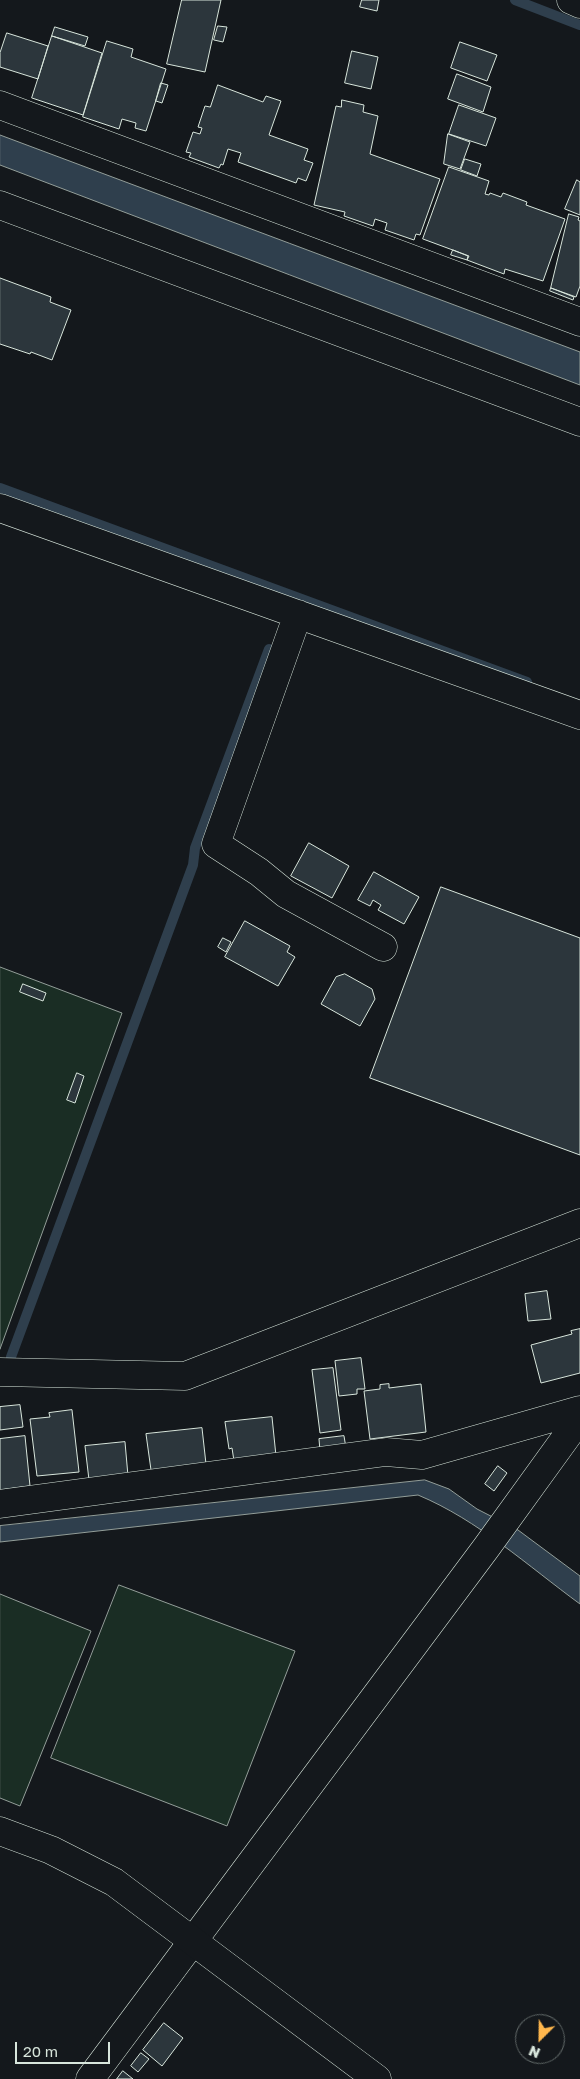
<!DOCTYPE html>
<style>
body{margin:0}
#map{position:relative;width:580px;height:2079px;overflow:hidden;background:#14181c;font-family:"Golos Text",sans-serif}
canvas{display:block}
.north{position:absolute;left:515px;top:2014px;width:50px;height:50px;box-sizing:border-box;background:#14181c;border:1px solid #626a69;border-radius:50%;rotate:203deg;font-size:14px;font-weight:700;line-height:20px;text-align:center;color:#d8e6dc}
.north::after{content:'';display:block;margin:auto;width:18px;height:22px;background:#ffb74d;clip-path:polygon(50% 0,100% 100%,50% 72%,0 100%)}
.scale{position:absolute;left:15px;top:2042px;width:95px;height:22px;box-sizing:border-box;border:2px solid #d8e6dc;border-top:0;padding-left:6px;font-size:15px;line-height:18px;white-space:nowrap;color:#d8e6dc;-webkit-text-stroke:4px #14181c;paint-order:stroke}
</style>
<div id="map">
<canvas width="580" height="2079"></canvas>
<div class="north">N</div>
<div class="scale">20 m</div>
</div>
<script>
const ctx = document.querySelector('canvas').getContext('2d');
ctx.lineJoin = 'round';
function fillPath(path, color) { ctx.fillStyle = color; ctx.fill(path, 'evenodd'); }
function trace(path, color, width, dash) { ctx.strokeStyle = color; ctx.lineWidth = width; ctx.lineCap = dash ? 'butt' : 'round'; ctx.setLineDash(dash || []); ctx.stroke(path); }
const green = new Path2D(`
 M 0,967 L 122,1013 L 0,1349 Z
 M 119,1585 L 295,1651 L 227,1826 L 51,1758 Z
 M 0,1594 L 91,1631 L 20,1806 L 0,1798 Z`);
fillPath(green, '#1a2d24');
trace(green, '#939e99', 1);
const water = new Path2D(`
 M 0,135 L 580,352 L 580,385 L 0,165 Z
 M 425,1480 L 449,1489 L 477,1509 L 518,1530 L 580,1576 L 580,1604 C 528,1566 478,1520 418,1495 L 0,1542 L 0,1526 Z`);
fillPath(water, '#2f3f4d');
trace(water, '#939e99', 1);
trace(new Path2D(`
 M 515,0 L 580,25
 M 0,488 L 527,682
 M 11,1357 L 193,865 L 195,848 L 269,649`), '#2f3f4d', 10);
const building = new Path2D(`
 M 182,0 L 221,0 L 205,72 L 167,64 Z
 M 362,0 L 379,0 L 377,11 L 360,7 Z
 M 218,26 L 227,27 L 223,42 L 214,40 Z
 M 55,27 L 88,37 L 85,46 L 52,36 Z
 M 7,33 L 48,46 L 38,79 L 0,67 L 0,53 Z
 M 52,36 L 102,53 L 83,115 L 32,98 Z
 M 107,41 L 133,49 L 131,57 L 166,69 L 146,131 L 135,128 L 136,123 L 122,119 L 119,129 L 83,117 Z
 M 460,42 L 497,55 L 487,81 L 451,68 Z
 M 352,51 L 378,57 L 371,89 L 345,83 Z
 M 457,74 L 491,87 L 483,112 L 448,99 Z
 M 161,83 L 168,85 L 162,103 L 156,101 Z
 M 218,85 L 263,102 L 266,96 L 281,101 L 269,135 L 308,149 L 304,160 L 313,163 L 306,181 L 298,178 L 296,183 L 238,162 L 241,153 L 228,149 L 223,165 L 221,164 L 219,168 L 189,157 L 191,153 L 186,152 L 193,132 L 200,134 L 202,128 L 198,127 L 205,106 L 210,107 Z
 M 342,100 L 364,105 L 363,112 L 378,116 L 370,154 L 440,179 L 420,235 L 416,234 L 414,240 L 385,230 L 387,223 L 375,219 L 373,226 L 344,216 L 345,212 L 314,205 L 336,106 L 341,107 Z
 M 459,105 L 496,118 L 486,146 L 449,134 Z
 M 448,134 L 470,142 L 460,169 L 444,164 Z
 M 465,159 L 481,164 L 477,176 L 461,170 Z
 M 449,167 L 489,181 L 485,194 L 489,195 L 490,193 L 501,197 L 503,193 L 527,202 L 526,205 L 565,219 L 543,281 L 505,269 L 504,274 L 467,260 L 469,256 L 423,239 Z
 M 577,180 L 580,182 L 580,215 L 565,209 Z
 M 569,214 L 579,217 L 578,220 L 580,221 L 580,286 L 576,297 L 551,288 Z
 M 453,250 L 468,256 L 467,260 L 451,255 Z
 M 0,278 L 51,297 L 50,302 L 71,310 L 52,360 L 31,352 L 30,354 L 0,344 Z
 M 551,288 L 574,297 L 573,300 L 550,291 Z
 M 309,843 L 349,866 L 332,898 L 291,876 Z
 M 374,872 L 419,897 L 404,924 L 378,910 L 381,905 L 373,900 L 370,906 L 358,900 Z
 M 441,887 L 580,938 L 580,1155 L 370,1078 Z
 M 245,921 L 290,946 L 287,952 L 295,957 L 278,986 L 225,957 Z
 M 223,938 L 231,942 L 226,952 L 218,947 Z
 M 345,974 L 372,989 L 375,999 L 360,1026 L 321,1004 L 336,977 Z
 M 23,984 L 46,993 L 43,1001 L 20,992 Z
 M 77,1073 L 84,1076 L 75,1103 L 67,1100 Z
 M 547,1291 L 551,1319 L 528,1321 L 525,1294 Z
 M 580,1329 L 580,1373 L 541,1383 L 531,1345 L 572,1334 L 571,1331 Z
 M 361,1358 L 365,1389 L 357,1389 L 357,1394 L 339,1396 L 335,1361 Z
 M 333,1368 L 341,1430 L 320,1433 L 312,1370 Z
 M 389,1384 L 389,1388 L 421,1384 L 426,1432 L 370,1439 L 364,1391 L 380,1389 L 380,1385 Z
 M 20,1405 L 23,1427 L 0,1430 L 0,1407 Z
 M 72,1410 L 79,1472 L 37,1476 L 30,1419 L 50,1417 L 49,1413 Z
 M 272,1417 L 276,1456 L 234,1461 L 232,1448 L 229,1449 L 225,1422 Z
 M 202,1428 L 206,1464 L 151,1470 L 146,1434 Z
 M 25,1436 L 30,1486 L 0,1490 L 0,1439 Z
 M 344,1436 L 346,1448 L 320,1451 L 319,1439 Z
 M 125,1442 L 128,1476 L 89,1480 L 85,1446 Z
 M 498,1466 L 507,1473 L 494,1491 L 485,1484 Z
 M 164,2023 L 183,2038 L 162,2066 L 143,2050 Z
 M 141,2053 L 149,2059 L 138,2072 L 131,2066 Z
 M 123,2071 L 133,2079 L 117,2079 Z`);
fillPath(building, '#2c363c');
trace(building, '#d8e6dc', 1);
const street = new Path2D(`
 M 571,0 L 580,4
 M 0,105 L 580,322
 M 0,508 L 580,715
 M 298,614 L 216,844 L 259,872 L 286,894 L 383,947
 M 0,1372 L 185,1376 L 580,1223
 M 0,1504 L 386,1452 L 422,1455 L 580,1410
 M 90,2079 L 486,1548 L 580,1418`);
const secondary = new Path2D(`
 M 0,205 L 580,422
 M 0,1831 L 51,1850 L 114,1882 L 377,2079`);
trace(street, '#d8e6dc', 29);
trace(secondary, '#d8e6dc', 29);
trace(street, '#14181c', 28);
trace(secondary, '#14181c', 28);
</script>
